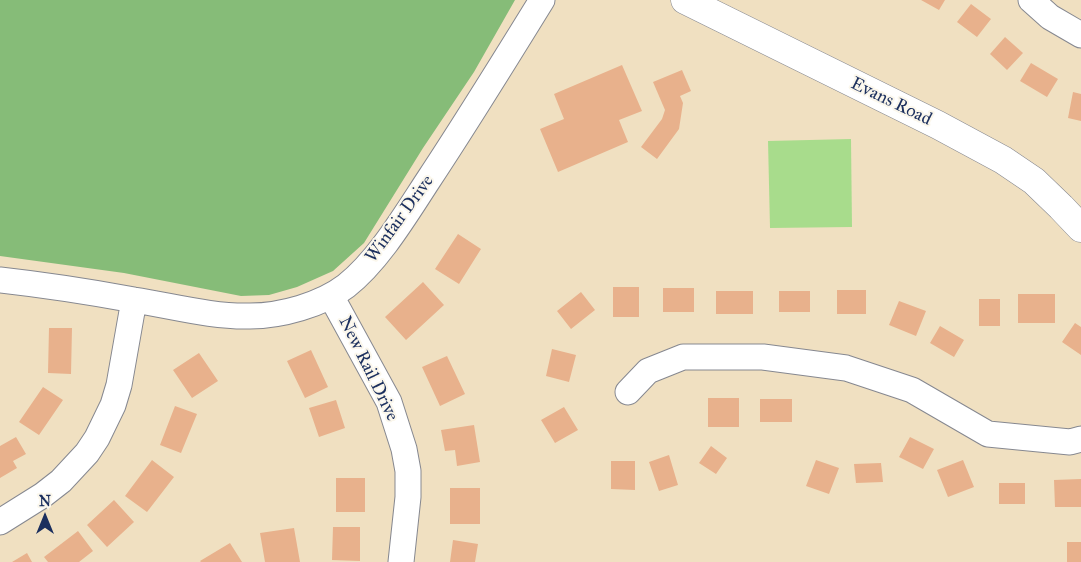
<!DOCTYPE html>
<style>
body{margin:0}
#map{position:relative;width:1081px;height:562px;overflow:hidden;background:#f0e0c1;font-family:"IM FELL Great Primer",serif}
canvas{display:block}
.north{position:absolute;left:20px;top:492px;width:50px;height:50px;-webkit-text-stroke:4px #fbf7ec;paint-order:stroke;rotate:0deg;font-size:14px;font-weight:700;line-height:20px;text-align:center;color:#1b2f5e}
.north::after{content:'';display:block;margin:auto;width:18px;height:22px;background:#1b2f5e;clip-path:polygon(50% 0,100% 100%,50% 72%,0 100%)}
</style>
<div id="map">
<canvas width="1081" height="562"></canvas>
<div class="north">N</div>
</div>
<script>
const ctx = document.querySelector('canvas').getContext('2d');
ctx.lineJoin = 'round';
function fillPath(path, color) { ctx.fillStyle = color; ctx.fill(path, 'evenodd'); }
function trace(path, color, width, dash) { ctx.strokeStyle = color; ctx.lineWidth = width; ctx.lineCap = dash ? 'butt' : 'round'; ctx.setLineDash(dash || []); ctx.stroke(path); }
function drawText(font, color, halo, rows, align = 'center') {
  ctx.font = font + ' "IM FELL Great Primer",serif'; ctx.lineWidth = 4; ctx.setLineDash([]); ctx.textBaseline = 'middle'; ctx.strokeStyle = halo; ctx.fillStyle = color; for (const [text, x, y, turn = 0] of rows) {
    ctx.save(); ctx.translate(x, y); ctx.rotate((+turn || 0) * Math.PI / 180); ctx.textAlign = isNaN(turn) ? turn : align; if (halo) ctx.strokeText(text, 0, 0); ctx.fillText(text, 0, 0); ctx.restore();
  }
}
fillPath(new Path2D(`
 M 851,139 L 852,227 L 770,228 L 768,141 Z`), '#a8dc8c');
fillPath(new Path2D(`
 M 0,0 L 515,0 L 474,72 L 423,148 L 364,243 L 333,271 L 297,287 L 269,295 L 241,296 L 124,273 L 0,256 Z`), '#86bc78');
fillPath(new Path2D(`
 M 921,0 L 945,0 L 939,10 Z
 M 971,4 L 991,19 L 977,37 L 957,22 Z
 M 1005,37 L 1023,53 L 1007,70 L 990,54 Z
 M 1031,63 L 1058,79 L 1047,97 L 1020,81 Z
 M 622,65 L 642,111 L 619,120 L 628,142 L 558,172 L 540,129 L 564,119 L 554,94 Z
 M 682,70 L 691,91 L 680,96 L 683,103 L 679,129 L 657,159 L 641,147 L 662,119 L 665,110 L 653,82 Z
 M 1073,92 L 1081,94 L 1081,121 L 1068,118 Z
 M 458,234 L 481,249 L 459,284 L 435,269 Z
 M 423,282 L 444,305 L 406,340 L 385,317 Z
 M 613,287 L 639,287 L 639,317 L 613,317 Z
 M 663,288 L 694,288 L 694,312 L 663,312 Z
 M 837,290 L 866,290 L 866,314 L 837,314 Z
 M 716,291 L 753,291 L 753,314 L 716,314 Z
 M 779,291 L 810,291 L 810,312 L 779,312 Z
 M 581,292 L 595,310 L 571,329 L 557,311 Z
 M 1018,294 L 1055,294 L 1055,323 L 1018,323 Z
 M 979,299 L 1000,299 L 1000,326 L 979,326 Z
 M 899,301 L 926,311 L 916,336 L 889,325 Z
 M 1075,323 L 1081,327 L 1081,355 L 1062,342 Z
 M 940,326 L 964,340 L 954,357 L 930,343 Z
 M 49,328 L 72,328 L 71,374 L 48,373 Z
 M 552,349 L 576,355 L 569,382 L 546,376 Z
 M 311,350 L 328,387 L 305,398 L 287,361 Z
 M 199,353 L 218,381 L 192,398 L 173,370 Z
 M 447,356 L 465,394 L 440,406 L 422,367 Z
 M 43,387 L 63,400 L 39,435 L 19,422 Z
 M 708,398 L 739,398 L 739,427 L 708,427 Z
 M 760,399 L 792,399 L 792,422 L 760,422 Z
 M 336,400 L 345,428 L 319,437 L 309,408 Z
 M 175,406 L 197,414 L 181,453 L 160,445 Z
 M 564,407 L 578,430 L 555,443 L 541,420 Z
 M 474,425 L 480,462 L 457,466 L 455,450 L 445,451 L 441,430 Z
 M 16,437 L 26,454 L 13,461 L 17,468 L 0,478 L 0,446 Z
 M 910,437 L 934,449 L 923,469 L 899,457 Z
 M 711,446 L 727,458 L 716,474 L 699,463 Z
 M 669,455 L 678,485 L 659,491 L 649,462 Z
 M 152,460 L 174,477 L 147,512 L 125,496 Z
 M 816,460 L 839,468 L 829,494 L 806,486 Z
 M 963,460 L 974,487 L 948,497 L 937,470 Z
 M 611,461 L 635,461 L 635,490 L 611,489 Z
 M 881,463 L 883,482 L 856,483 L 854,464 Z
 M 336,478 L 365,478 L 365,512 L 336,512 Z
 M 1081,479 L 1081,507 L 1055,507 L 1054,480 Z
 M 999,483 L 1025,483 L 1025,504 L 999,504 Z
 M 450,488 L 480,488 L 480,524 L 450,524 Z
 M 114,500 L 134,522 L 107,547 L 87,525 Z
 M 333,527 L 360,527 L 360,561 L 332,560 Z
 M 294,528 L 300,562 L 265,562 L 260,533 Z
 M 78,531 L 93,551 L 79,562 L 48,562 L 44,557 Z
 M 453,540 L 478,544 L 475,562 L 450,562 Z
 M 1067,542 L 1081,542 L 1081,562 L 1067,562 Z
 M 230,543 L 242,562 L 201,562 L 200,561 Z
 M 27,553 L 32,562 L 12,562 Z`), '#e8b18c');
const minor = new Path2D(`
 M 1031,0 L 1050,17 L 1081,35
 M 0,280 C 45,285 90,292 134,300 C 173,306 211,317 250,316 C 281,316 321,305 346,286 C 379,260 406,214 429,179 C 468,120 505,60 542,0
 M 331,296 L 389,402 L 404,449 L 408,471 L 408,497 L 401,562
 M 628,392 L 648,371 L 683,357 L 763,357 L 846,368 L 912,390 L 988,434 L 1070,442 L 1081,439
 M 0,522 L 43,495 L 61,481 L 87,453 L 97,438 L 113,405 L 119,385 L 134,300`);
const major = new Path2D(`
 M 685,0 L 938,125 L 1003,160 L 1034,181 L 1061,207 L 1081,228`);
trace(minor, '#868890', 27);
trace(major, '#868890', 29);
trace(minor, '#fff', 25);
trace(major, '#fff', 28);
drawText('18px', '#1b2f5e', '#fbf7ec', [
 ["Evans Road",891,102,26],
 ["Winfair Drive",400,219,-54],
 ["New Rail Drive",368,369,64]
]);
</script>
